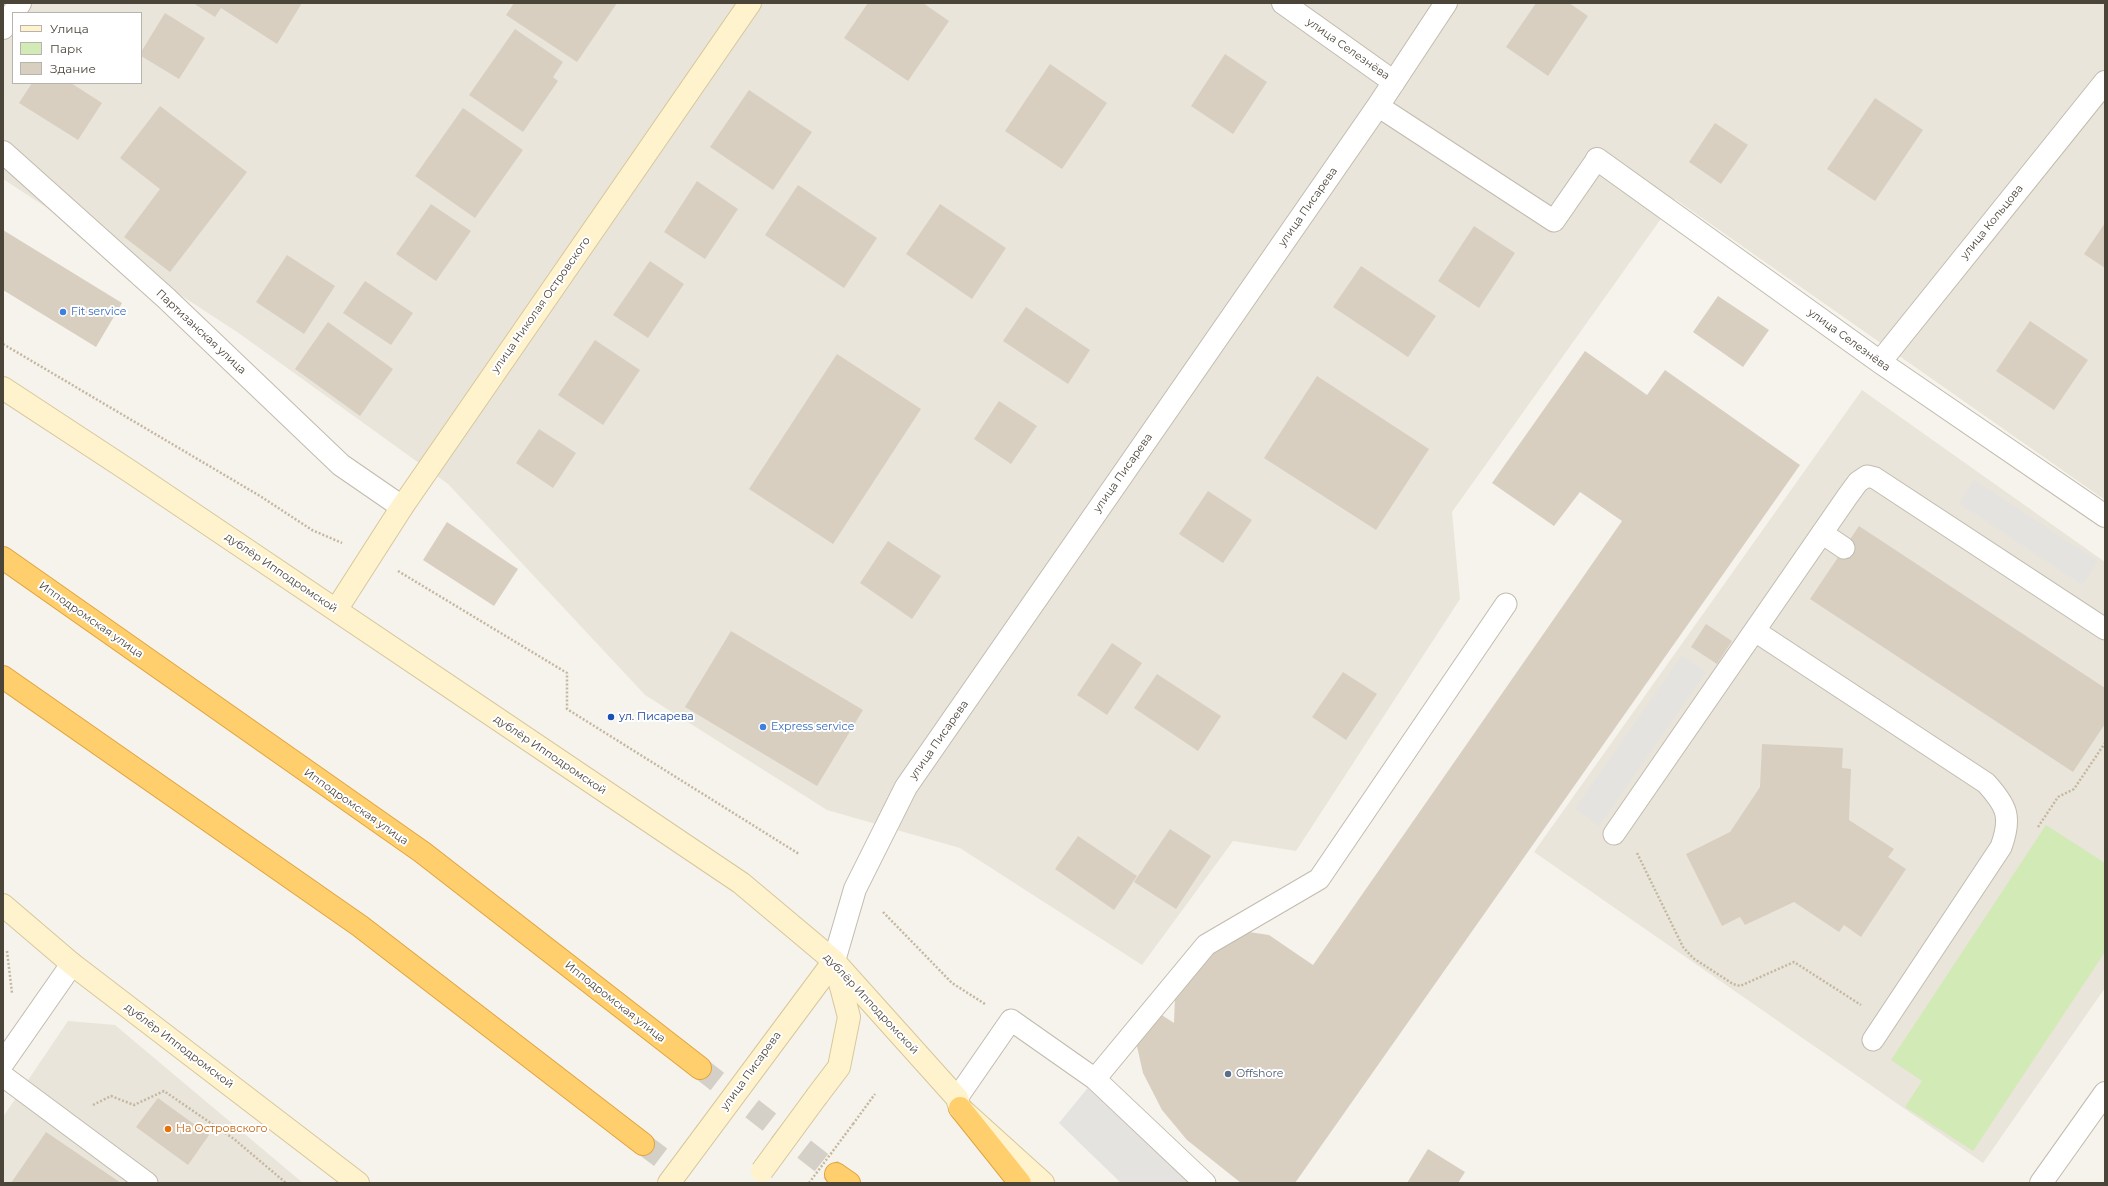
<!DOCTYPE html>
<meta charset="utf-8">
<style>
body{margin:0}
#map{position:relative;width:2108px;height:1186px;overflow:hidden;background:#f6f3ec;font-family:Montserrat,sans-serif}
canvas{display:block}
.frame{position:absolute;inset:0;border:4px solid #4b4439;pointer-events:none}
.legend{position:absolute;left:12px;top:12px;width:130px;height:72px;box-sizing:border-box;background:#fff;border:1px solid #b7b4b0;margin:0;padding:5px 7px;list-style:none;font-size:12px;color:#4b4439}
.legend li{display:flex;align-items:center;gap:8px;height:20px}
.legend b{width:20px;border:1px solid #b7b4b0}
</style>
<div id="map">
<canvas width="2108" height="1186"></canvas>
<div class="frame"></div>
<ul class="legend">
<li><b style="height:5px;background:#fff3cd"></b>Улица</li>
<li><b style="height:11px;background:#d2eab5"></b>Парк</li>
<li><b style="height:11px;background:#d8cfc1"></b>Здание</li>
</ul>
</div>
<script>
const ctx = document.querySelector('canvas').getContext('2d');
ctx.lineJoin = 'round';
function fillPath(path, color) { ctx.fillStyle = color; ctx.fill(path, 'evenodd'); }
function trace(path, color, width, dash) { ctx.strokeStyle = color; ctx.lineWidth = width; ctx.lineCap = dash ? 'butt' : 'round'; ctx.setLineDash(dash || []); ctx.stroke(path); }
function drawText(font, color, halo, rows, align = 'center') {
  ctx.font = font + ' Montserrat,sans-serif'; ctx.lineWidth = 4; ctx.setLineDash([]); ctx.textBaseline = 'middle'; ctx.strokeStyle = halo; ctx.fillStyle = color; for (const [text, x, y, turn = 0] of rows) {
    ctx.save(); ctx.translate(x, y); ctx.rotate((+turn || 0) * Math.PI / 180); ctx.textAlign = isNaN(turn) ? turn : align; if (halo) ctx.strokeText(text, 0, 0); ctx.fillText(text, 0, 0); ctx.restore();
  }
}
fillPath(new Path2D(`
 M 3,3 L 2105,3 L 2105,500 L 1675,199 L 1452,512 L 1460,599 L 1296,851 L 1233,841 L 1142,965 L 960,848 L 827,810 L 645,695 L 448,484 L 240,334 L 3,179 ZM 13,13 L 141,13 L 141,83 L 13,83 Z
 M 1862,390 L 2105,562 L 2105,988 L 1983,1163 L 1534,852 Z
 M 68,1021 L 115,1025 L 303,1183 L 3,1183 L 3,1117 Z`), '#eae5da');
fillPath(new Path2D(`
 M 2046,825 L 2105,863 L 2105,952 L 1973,1151 L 1905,1107 L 1922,1081 L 1891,1060 Z`), '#d2eab5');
fillPath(new Path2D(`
 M 1974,480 L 2098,561 L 2082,585 L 1959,503 Z
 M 1682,655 L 1706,672 L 1599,826 L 1575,809 Z
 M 1095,1079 L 1205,1183 L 1121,1183 L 1059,1123 Z`), '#e5e3e0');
fillPath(new Path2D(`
 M 193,3 L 302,3 L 277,44 L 221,8 L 215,17 Z
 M 514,3 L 617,3 L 577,62 L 506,15 Z
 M 868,3 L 923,3 L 949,21 L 908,81 L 844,38 Z
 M 1536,3 L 1569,3 L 1588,16 L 1548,76 L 1506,47 Z
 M 165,13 L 205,38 L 179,79 L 141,56 L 141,52 Z
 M 515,29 L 563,62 L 553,77 L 558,81 L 523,132 L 469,95 Z
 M 1225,54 L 1267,82 L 1233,134 L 1191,106 Z
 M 1050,64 L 1107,103 L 1062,169 L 1005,131 Z
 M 32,83 L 71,83 L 102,103 L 78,140 L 19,103 Z
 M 749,90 L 812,132 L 773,190 L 710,147 Z
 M 1875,98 L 1923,130 L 1875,201 L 1827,169 Z
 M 160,106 L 247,172 L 170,272 L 124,237 L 160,189 L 120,158 Z
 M 463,108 L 523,150 L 475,218 L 415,176 Z
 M 1715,123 L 1748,145 L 1721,184 L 1689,162 Z
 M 697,181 L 738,209 L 705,259 L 664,232 Z
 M 798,185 L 877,238 L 844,288 L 765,235 Z
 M 431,204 L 471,231 L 436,281 L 396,254 Z
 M 940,204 L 1006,248 L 972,299 L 906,254 Z
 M 2105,223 L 2105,268 L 2084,254 Z
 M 1474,226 L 1515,253 L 1479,308 L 1438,281 Z
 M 3,230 L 122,303 L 96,347 L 3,290 Z
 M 287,255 L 335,286 L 304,334 L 256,302 Z
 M 650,261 L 684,284 L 648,338 L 613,315 Z
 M 1361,266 L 1436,316 L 1408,357 L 1333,307 Z
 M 365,281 L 413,313 L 391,345 L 343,313 Z
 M 1718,296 L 1769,330 L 1743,367 L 1693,332 Z
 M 1026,307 L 1090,350 L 1068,384 L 1003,341 Z
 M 2030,321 L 2088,360 L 2054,410 L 1996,371 Z
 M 328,322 L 393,369 L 360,416 L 295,369 Z
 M 595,340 L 640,370 L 603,425 L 558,395 Z
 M 1585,351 L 1647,395 L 1665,370 L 1800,465 L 1295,1183 L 1241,1183 L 1187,1140 L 1162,1110 L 1143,1073 L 1136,1042 L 1157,1012 L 1174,1023 L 1175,997 L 1225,937 L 1249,932 L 1269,935 L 1313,965 L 1622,521 L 1580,492 L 1554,526 L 1492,483 Z
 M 837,354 L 921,409 L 833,544 L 749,489 Z
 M 1317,376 L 1429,449 L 1376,530 L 1264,458 Z
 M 999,401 L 1037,426 L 1011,464 L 974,439 Z
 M 539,429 L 576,453 L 553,488 L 516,463 Z
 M 1208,491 L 1252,520 L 1223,563 L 1179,534 Z
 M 447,522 L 518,569 L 494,606 L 423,560 Z
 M 1859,526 L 2105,688 L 2105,724 L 2073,772 L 1810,599 Z
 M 888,541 L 941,576 L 912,619 L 860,583 Z
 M 1706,624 L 1732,641 L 1717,664 L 1691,647 Z
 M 731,631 L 863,710 L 817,786 L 685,707 Z
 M 1112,643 L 1142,663 L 1107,715 L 1077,695 Z
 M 1343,672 L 1377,694 L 1346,740 L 1312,717 Z
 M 1157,674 L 1221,716 L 1198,751 L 1134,708 Z
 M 1762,744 L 1843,748 L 1842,768 L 1851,769 L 1849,820 L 1894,849 L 1888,857 L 1906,869 L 1861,937 L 1844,925 L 1839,932 L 1794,902 L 1745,925 L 1740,917 L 1722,926 L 1686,854 L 1730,832 L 1760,787 Z
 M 1170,829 L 1211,856 L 1176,909 L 1134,882 Z
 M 1078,836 L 1137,876 L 1114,910 L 1055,869 Z
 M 158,1098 L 209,1135 L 188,1165 L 136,1127 Z
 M 46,1132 L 121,1183 L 11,1183 Z
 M 1428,1149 L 1465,1172 L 1458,1183 L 1407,1183 Z`), '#d8cfc1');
trace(new Path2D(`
 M 700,1068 L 836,1174
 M 643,1144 L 695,1183`), '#d4d0c8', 22, [22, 11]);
const lane = new Path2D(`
 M 1378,106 L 1554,221 L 1597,159
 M 1822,533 L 1844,548
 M 1755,631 L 1986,783 C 2007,806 2012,817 2001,847 L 1873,1040
 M 1614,834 L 1847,497 L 1858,482 L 1867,476 L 1875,478 L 2105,629
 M 3,1076 L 147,1183
 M 1095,1079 L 1205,1183
 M 957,1098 L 1011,1020 L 1095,1079 L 1206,945 L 1319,879 L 1506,604`);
const street = new Path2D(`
 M 1283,3 L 1394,82
 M 3,28 L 20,3
 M 3,152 L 166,298 L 341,465 L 402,507
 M 1597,159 L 1880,362 L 2105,516
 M 1880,362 L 2105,82
 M 834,961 L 855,889 L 906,787 L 1378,106 L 1446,3
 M 3,1063 L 72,964
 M 2041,1183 L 2105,1093`);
const secondary = new Path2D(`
 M 3,388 L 131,472 L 741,883 L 834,961 L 957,1098 L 960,1108 L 1043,1183
 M 336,610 L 402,507 L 750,3
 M 3,905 L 72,964 L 358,1183
 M 817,1096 L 839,1067 L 849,1017 L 835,964
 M 669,1183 L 834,961`);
const highway = new Path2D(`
 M 3,558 L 422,852 L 700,1068
 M 3,677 L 360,926 L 643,1144
 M 960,1108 L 1020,1183
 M 836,1174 L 849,1183`);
trace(lane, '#c2bbae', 23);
trace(street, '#c2bbae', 24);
trace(secondary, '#d6c79b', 24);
trace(highway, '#e0a43c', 24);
trace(new Path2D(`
 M 3,344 L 260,496 L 312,530 L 342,543
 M 398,571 L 567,673 L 567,709 L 799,854
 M 2038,827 L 2058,797 L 2074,789 L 2105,743
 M 1637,853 L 1683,947 L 1693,958 L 1733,984 L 1740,986 L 1794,962 L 1861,1005
 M 883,912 L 952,983 L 985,1004
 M 7,951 L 12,993
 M 93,1105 L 111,1096 L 134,1105 L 164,1091 L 234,1139 L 286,1183
 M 853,1124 L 875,1094`), '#c4b79f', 2.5, [2, 2]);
trace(lane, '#fff', 21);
trace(street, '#fff', 22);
trace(secondary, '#fff3cd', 22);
trace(highway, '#ffcf6e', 22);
const secondaryBridge = new Path2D(`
 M 762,1171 L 817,1096`);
trace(secondaryBridge, '#d6c79b', 24, []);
trace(new Path2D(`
 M 809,1183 L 853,1124`), '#c4b79f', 2.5, [2, 2]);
trace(secondaryBridge, '#fff3cd', 22);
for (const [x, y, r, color] of [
 [63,312,4,"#3f7fe0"],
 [611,717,4,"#1a4fb4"],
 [763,727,4,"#3f7fe0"],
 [1228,1074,4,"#5c6f8a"],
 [168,1129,4,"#e8710a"]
]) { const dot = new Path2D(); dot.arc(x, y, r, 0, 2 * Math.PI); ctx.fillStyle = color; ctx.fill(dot); trace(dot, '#fff', 1.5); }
drawText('11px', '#4b4439', '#fff', [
 ["улица Селезнёва",1348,49,35],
 ["улица Писарева",1308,207,-55],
 ["улица Кольцова",1992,222,-51],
 ["улица Николая Островского",541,305,-55],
 ["Партизанская улица",201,332,43],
 ["улица Селезнёва",1849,340,36],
 ["улица Писарева",1123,473,-55],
 ["дублёр Ипподромской",281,573,34],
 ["Ипподромская улица",91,620,35],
 ["улица Писарева",939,740,-55],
 ["дублёр Ипподромской",550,755,34],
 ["Ипподромская улица",356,807,35],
 ["Ипподромская улица",615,1002,38],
 ["дублёр Ипподромской",871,1004,47],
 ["дублёр Ипподромской",179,1046,37],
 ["улица Писарева",751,1071,-54]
]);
drawText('11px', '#366cbe', '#fff', [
 ["Fit service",71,312],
 ["Express service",771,727]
], 'left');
drawText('11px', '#164399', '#fff', [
 ["ул. Писарева",619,717]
], 'left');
drawText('11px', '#4e5e75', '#fff', [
 ["Offshore",1236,1074]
], 'left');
drawText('11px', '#c56008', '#fff', [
 ["На Островского",176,1129]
], 'left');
</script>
